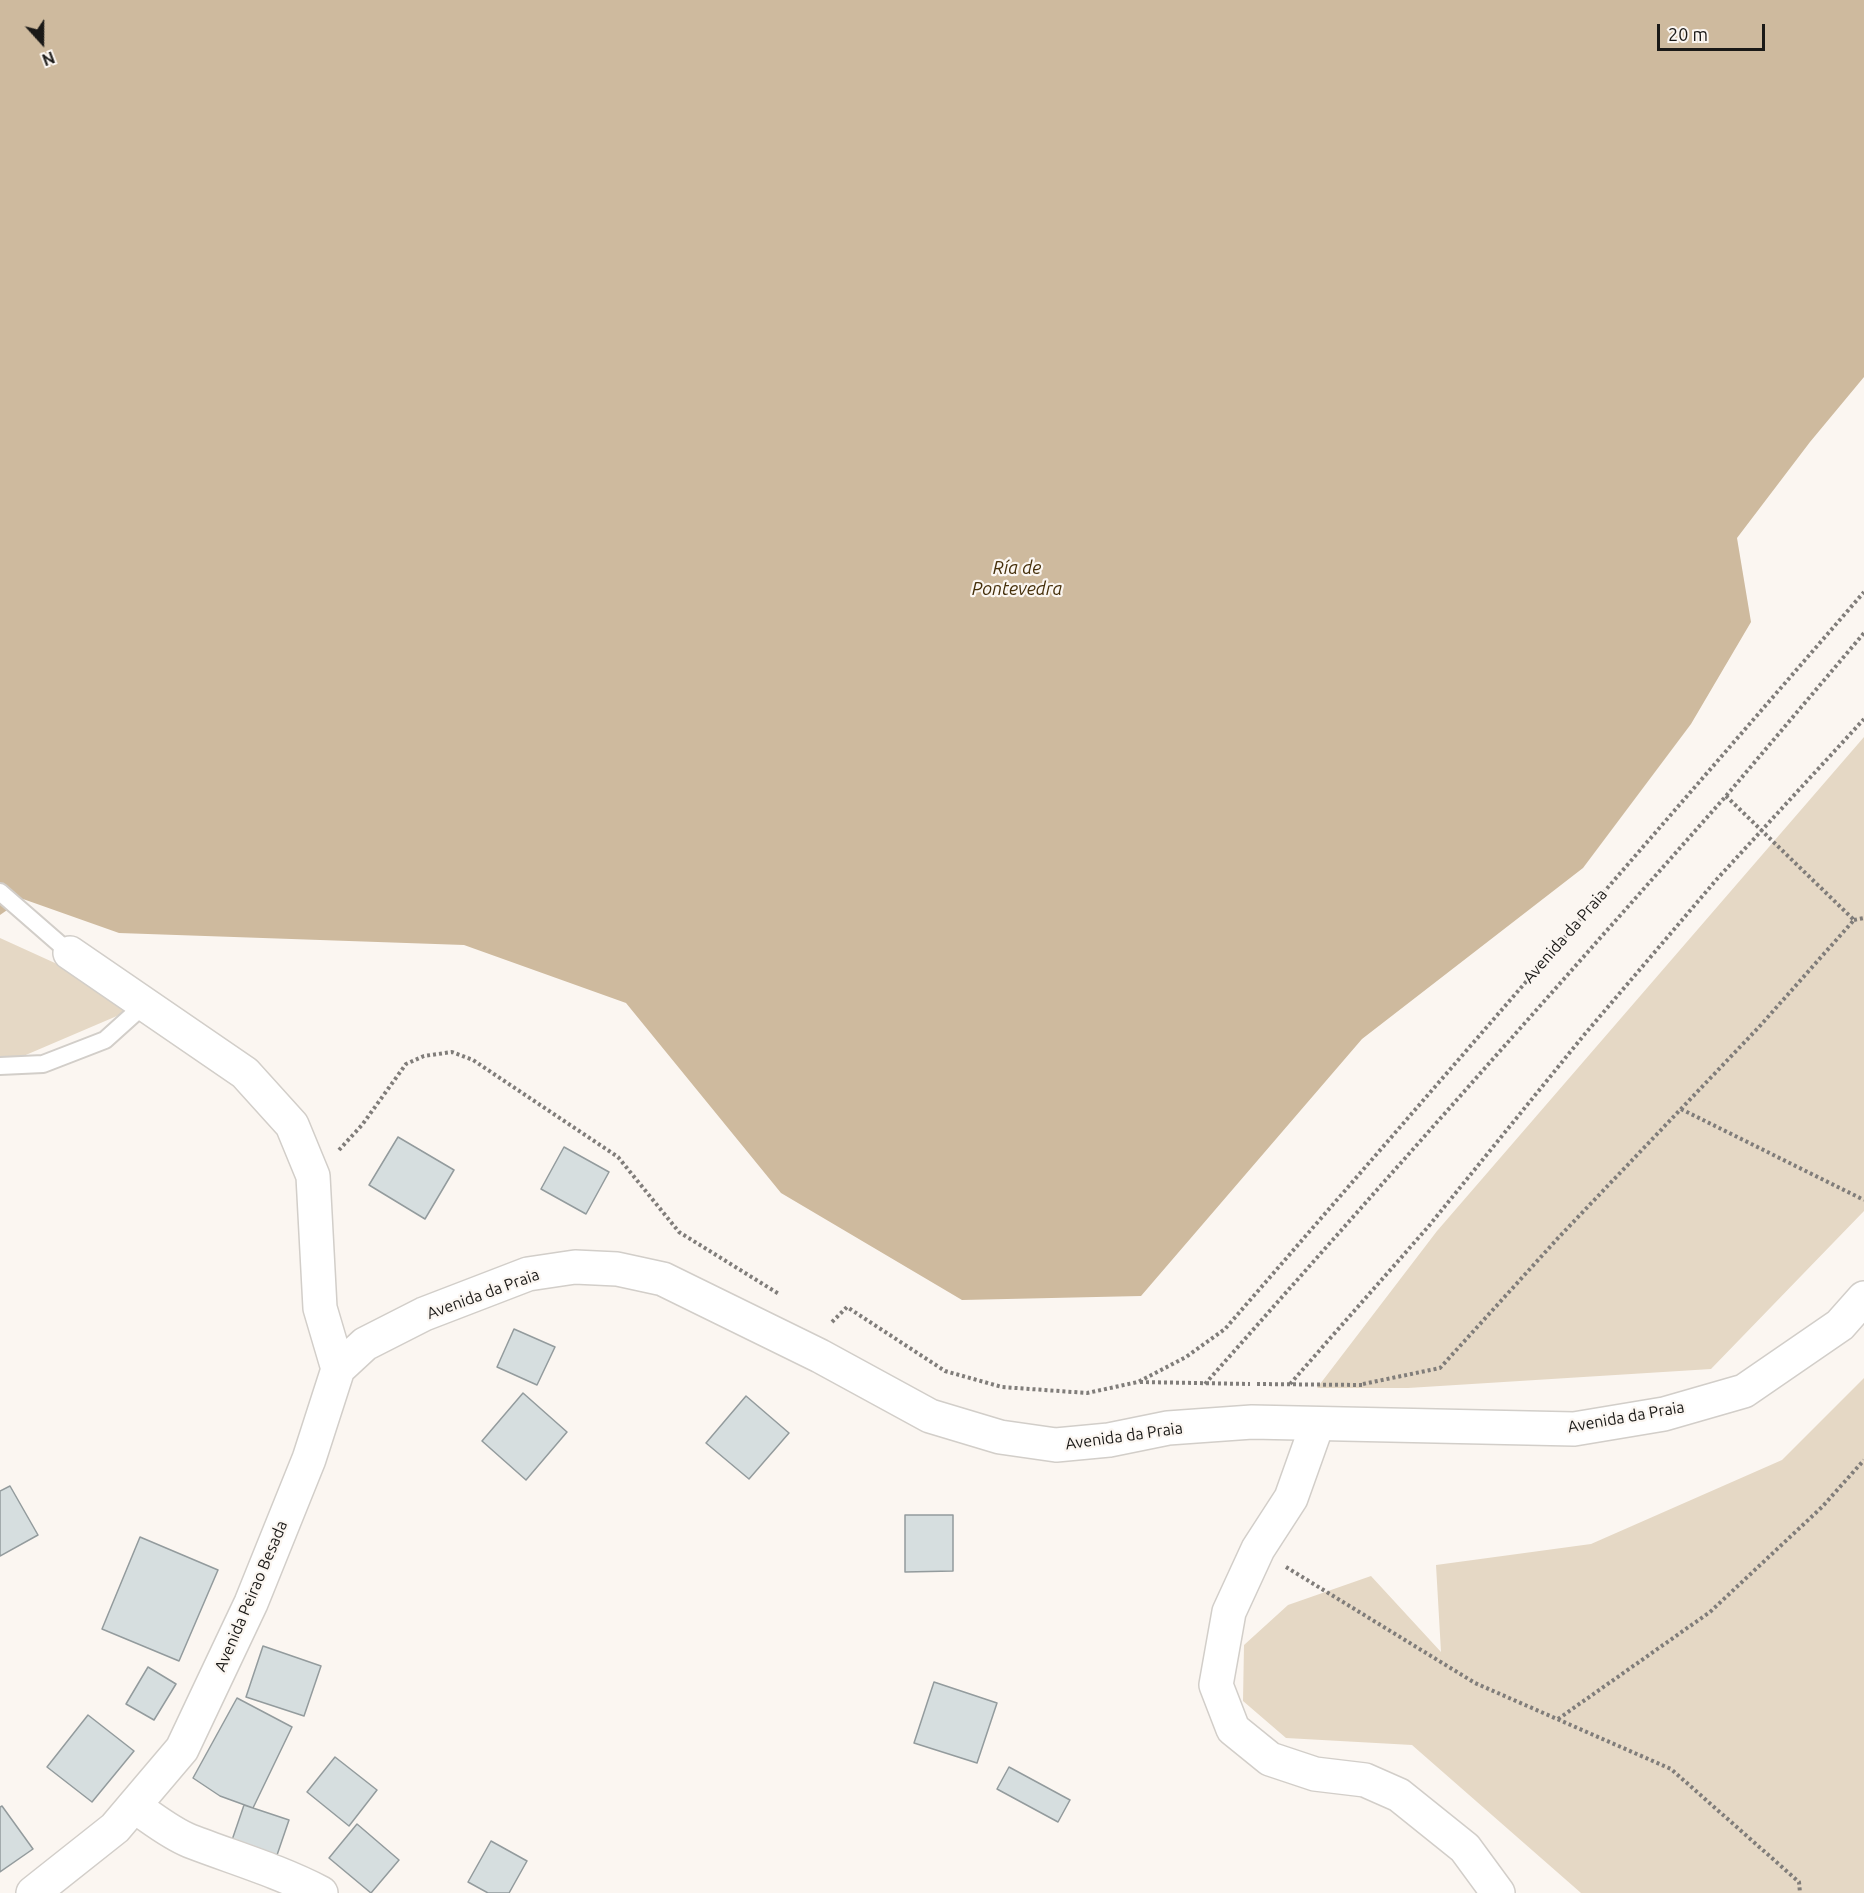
<!DOCTYPE html>
<meta charset="utf-8">
<style>
body{margin:0}
#map{position:relative;width:1864px;height:1893px;overflow:hidden;background:#fbf6f1;font-family:Ubuntu,sans-serif}
canvas{display:block}
.north{position:absolute;left:12px;top:12px;width:60px;height:60px;-webkit-text-stroke:4px #fbf6f1;paint-order:stroke;rotate:159deg;font-size:16px;font-weight:700;line-height:24px;text-align:center;color:#1a1917}
.north::after{content:'';display:block;margin:auto;width:21px;height:27px;background:#1a1917;clip-path:polygon(50% 0,100% 100%,50% 72%,0 100%)}
.scale{position:absolute;left:1657px;top:24px;width:108px;height:27px;box-sizing:border-box;border:3px solid #1a1917;border-top:0;padding-left:8px;font-size:18px;line-height:21px;white-space:nowrap;color:#1a1917;-webkit-text-stroke:4px #fbf6f1;paint-order:stroke}
</style>
<div id="map">
<canvas width="1864" height="1893"></canvas>
<div class="north">N</div>
<div class="scale">20 m</div>
</div>
<script>
const ctx = document.querySelector('canvas').getContext('2d');
ctx.lineJoin = 'round';
function fillPath(path, color) { ctx.fillStyle = color; ctx.fill(path, 'evenodd'); }
function trace(path, color, width, dash) { ctx.strokeStyle = color; ctx.lineWidth = width; ctx.lineCap = dash ? 'butt' : 'round'; ctx.setLineDash(dash || []); ctx.stroke(path); }
function drawText(font, color, halo, rows, align = 'center') {
  ctx.font = font + ' Ubuntu,sans-serif'; ctx.lineWidth = 4.5; ctx.setLineDash([]); ctx.textBaseline = 'middle'; ctx.strokeStyle = halo; ctx.fillStyle = color; for (const [text, x, y, turn = 0] of rows) {
    ctx.save(); ctx.translate(x, y); ctx.rotate((+turn || 0) * Math.PI / 180); ctx.textAlign = isNaN(turn) ? turn : align; if (halo) ctx.strokeText(text, 0, 0); ctx.fillText(text, 0, 0); ctx.restore();
  }
}
fillPath(new Path2D(`
 M 1864,737 L 1864,1211 L 1711,1369 L 1408,1388 L 1317,1388 L 1437,1231 Z
 M 0,938 L 145,1004 L 0,1066 Z
 M 1864,1378 L 1864,1893 L 1581,1893 L 1412,1745 L 1286,1738 L 1243,1701 L 1244,1645 L 1288,1605 L 1371,1576 L 1441,1652 L 1436,1565 L 1591,1544 L 1782,1460 Z`), '#e5d8c5');
fillPath(new Path2D(`
 M 0,0 L 1864,0 L 1864,377 L 1810,442 L 1737,538 L 1751,622 L 1691,724 L 1583,868 L 1362,1039 L 1141,1296 L 962,1300 L 781,1193 L 626,1003 L 464,945 L 119,933 L 23,899 L 0,915 Z`), '#ceba9e');
const building = new Path2D(`
 M 398,1137 L 454,1170 L 425,1219 L 369,1185 Z
 M 564,1147 L 609,1172 L 586,1214 L 541,1189 Z
 M 514,1329 L 555,1347 L 537,1385 L 497,1367 Z
 M 523,1393 L 567,1432 L 526,1480 L 482,1441 Z
 M 746,1396 L 789,1433 L 749,1479 L 706,1443 Z
 M 10,1486 L 38,1535 L 0,1556 L 0,1491 Z
 M 905,1515 L 953,1515 L 953,1571 L 905,1572 Z
 M 140,1537 L 218,1570 L 179,1661 L 102,1629 Z
 M 263,1646 L 321,1666 L 304,1716 L 246,1697 Z
 M 148,1667 L 176,1684 L 154,1720 L 126,1704 Z
 M 934,1682 L 997,1703 L 977,1763 L 914,1743 Z
 M 237,1698 L 292,1727 L 253,1808 L 220,1796 L 193,1778 Z
 M 88,1715 L 134,1751 L 92,1802 L 47,1767 Z
 M 335,1757 L 377,1790 L 349,1826 L 307,1792 Z
 M 1009,1767 L 1070,1800 L 1058,1822 L 997,1789 Z
 M 244,1805 L 289,1820 L 276,1858 L 231,1843 Z
 M 2,1806 L 33,1849 L 0,1872 L 0,1807 Z
 M 357,1824 L 399,1860 L 371,1893 L 329,1858 Z
 M 491,1841 L 527,1861 L 509,1893 L 488,1893 L 468,1882 Z`);
fillPath(building, '#d6dedf');
trace(building, '#939b9d', 1.5);
const lane = new Path2D(`
 M 0,892 L 70,953
 M 0,1066 L 43,1064 L 105,1040 L 145,1004`);
const street = new Path2D(`
 M 1317,1425 L 1291,1498 L 1258,1549 L 1229,1612 L 1216,1685 L 1233,1729 L 1270,1759 L 1315,1774 L 1365,1780 L 1399,1795 L 1465,1848 L 1498,1893
 M 134,1806 C 152,1818 170,1833 190,1841 C 234,1858 279,1871 321,1893`);
const secondary = new Path2D(`
 M 70,953 L 245,1073 L 292,1125 L 313,1176 L 320,1308 L 338,1369
 M 33,1893 L 115,1828 L 182,1749 L 251,1603 L 309,1459 L 338,1369 L 365,1344 L 424,1314 L 528,1274 L 575,1267 L 617,1269 L 663,1279 L 820,1356 L 930,1416 L 1000,1437 L 1056,1445 L 1109,1440 L 1168,1428 L 1252,1422 L 1574,1429 L 1664,1414 L 1744,1391 L 1840,1325 L 1864,1298`);
trace(lane, '#d2cec9', 20);
trace(street, '#d2cec9', 36);
trace(secondary, '#d2cec9', 36);
trace(new Path2D(`
 M 1854,920 L 1864,918
 M 1681,1109 L 1864,1200
 M 339,1150 L 362,1125 L 406,1064 L 424,1056 L 452,1052 L 473,1060 L 618,1157 L 679,1232 L 779,1294
 M 832,1322 L 847,1307 L 945,1371 L 1002,1387 L 1087,1393 L 1138,1382 L 1186,1357 L 1225,1329 L 1864,592
 M 1140,1382 L 1250,1384
 M 1205,1384 L 1726,796 L 1864,633
 M 1257,1384 L 1362,1385
 M 1290,1384 L 1428,1227 L 1584,1035 L 1717,879 L 1864,719
 M 1363,1384 L 1440,1368 L 1559,1237 L 1759,1027 L 1854,920 L 1726,796
 M 1286,1567 L 1475,1683 L 1671,1769 L 1799,1882 L 1800,1893
 M 1558,1719 L 1710,1612 L 1822,1507 L 1864,1460`), '#807d7a', 4, [3, 3]);
trace(lane, '#fff', 16);
trace(street, '#fff', 33);
trace(secondary, '#fff', 33);
drawText('16px', '#1a1917', '#fbf6f1', [
 ["Avenida da Praia",1565,936,-49],
 ["Avenida da Praia",483,1294,-20],
 ["Avenida da Praia",1626,1417,-10],
 ["Avenida da Praia",1124,1436,-8],
 ["Avenida Peirao Besada",251,1596,-67]
]);
drawText('italic 18px', '#452f0a', '#fbf6f1', [
 ["Ría de",1017,568],
 ["Pontevedra",1017,589]
]);
</script>
